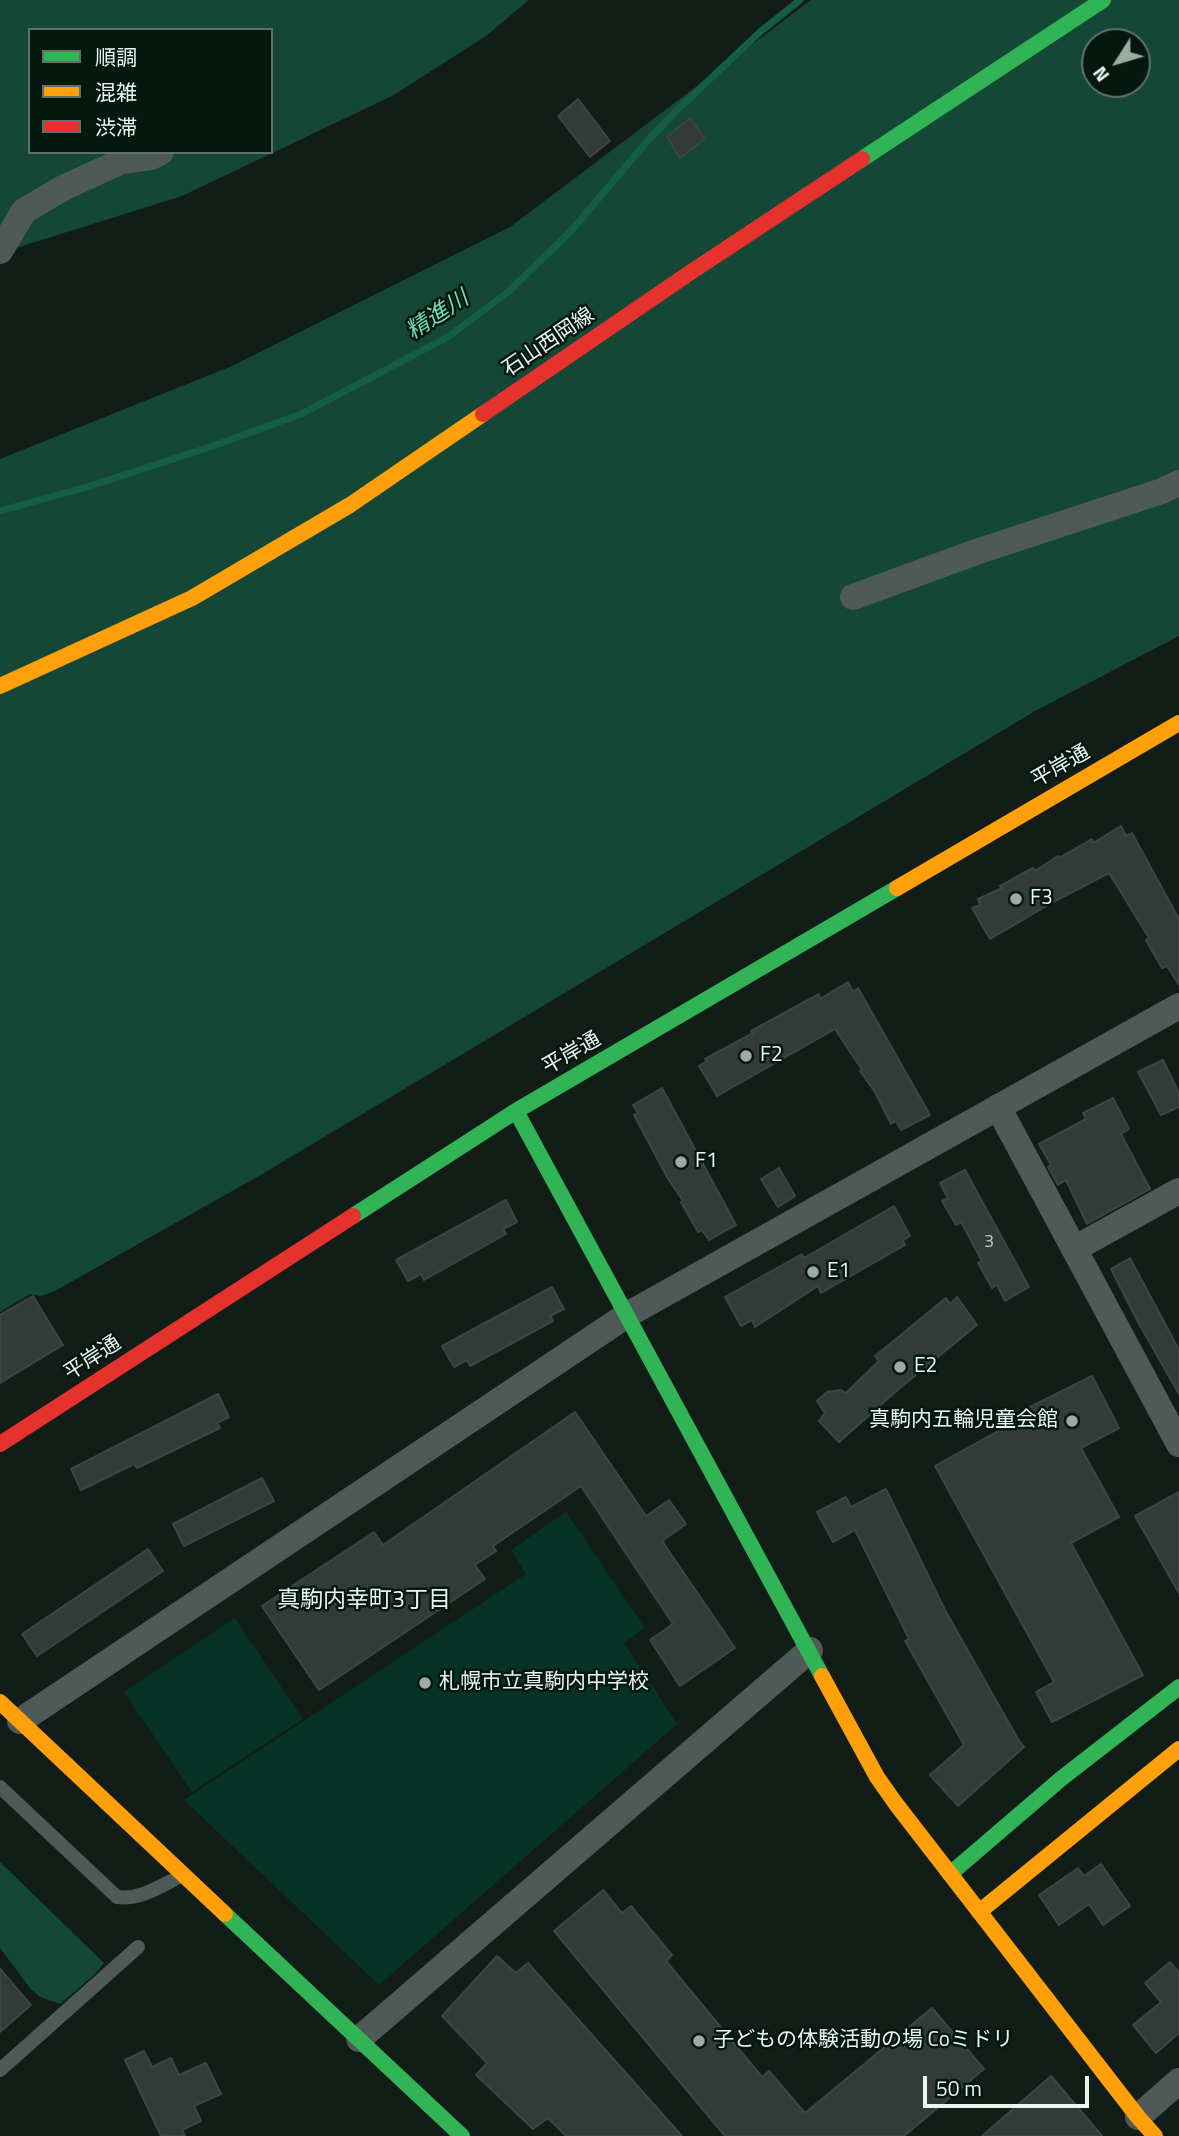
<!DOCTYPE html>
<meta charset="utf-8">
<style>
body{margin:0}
#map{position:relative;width:1179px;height:2136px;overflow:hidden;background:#121d18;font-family:"Titillium Web","Noto Sans JP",sans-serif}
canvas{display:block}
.legend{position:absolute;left:28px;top:28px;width:245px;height:126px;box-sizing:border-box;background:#041810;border:2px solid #60716a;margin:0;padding:9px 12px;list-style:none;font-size:21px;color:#e9f6f0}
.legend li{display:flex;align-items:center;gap:14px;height:35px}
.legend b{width:35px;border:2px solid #60716a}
.north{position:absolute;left:1081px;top:28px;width:70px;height:70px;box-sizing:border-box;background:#041810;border:2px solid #60716a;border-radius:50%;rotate:233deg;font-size:19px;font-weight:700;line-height:28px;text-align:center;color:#e9f6f0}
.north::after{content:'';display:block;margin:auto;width:24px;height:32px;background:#9eaaa4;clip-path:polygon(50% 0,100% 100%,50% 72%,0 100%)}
.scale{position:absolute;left:923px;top:2076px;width:166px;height:32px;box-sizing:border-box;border:4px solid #e9f6f0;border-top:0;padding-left:9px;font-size:21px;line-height:24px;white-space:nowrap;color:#e9f6f0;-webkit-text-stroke:5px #041810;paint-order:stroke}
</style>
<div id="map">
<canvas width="1179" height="2136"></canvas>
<ul class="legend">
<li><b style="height:9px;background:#30b455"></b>順調</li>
<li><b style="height:9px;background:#ff9f0a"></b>混雑</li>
<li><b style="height:9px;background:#e5322d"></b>渋滞</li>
</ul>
<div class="north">N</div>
<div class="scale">50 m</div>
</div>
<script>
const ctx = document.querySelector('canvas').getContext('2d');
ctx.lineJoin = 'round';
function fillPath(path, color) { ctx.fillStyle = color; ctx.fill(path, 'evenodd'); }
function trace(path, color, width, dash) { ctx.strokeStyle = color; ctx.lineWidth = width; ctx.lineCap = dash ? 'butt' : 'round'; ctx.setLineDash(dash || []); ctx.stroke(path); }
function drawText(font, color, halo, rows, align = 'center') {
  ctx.font = font + ' "Titillium Web","Noto Sans JP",sans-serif'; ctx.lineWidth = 5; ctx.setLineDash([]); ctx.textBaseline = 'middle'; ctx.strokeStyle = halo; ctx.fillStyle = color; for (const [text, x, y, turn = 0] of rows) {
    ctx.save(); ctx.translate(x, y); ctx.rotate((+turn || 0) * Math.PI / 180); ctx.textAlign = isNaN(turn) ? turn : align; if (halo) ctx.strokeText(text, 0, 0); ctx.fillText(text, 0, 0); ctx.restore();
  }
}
fillPath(new Path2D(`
 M 566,1512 L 645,1628 L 624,1643 L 677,1724 L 379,1985 L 184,1800 L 526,1574 L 511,1550 Z
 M 235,1618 L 303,1719 L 192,1792 L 124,1692 Z`), '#063325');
fillPath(new Path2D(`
 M 0,0 L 529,0 L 486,36 L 392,96 L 182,196 L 0,253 ZM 30,30 L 271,30 L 271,152 L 30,152 Z
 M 811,0 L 1179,0 L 1179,636 L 1035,711 L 264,1173 L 55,1291 L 41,1296 L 30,1294 L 0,1312 L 0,459 L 232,366 L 510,227 ZM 1095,42 L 1137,42 L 1137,84 L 1095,84 Z
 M 0,1862 L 104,1963 L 94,1975 L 60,2004 L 40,1997 L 30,1988 L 0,1948 Z`), '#144735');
trace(new Path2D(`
 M 0,511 L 87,487 L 216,445 L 301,414 L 448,337 L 508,292 L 572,230 L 643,146 L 675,112 L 760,32 L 800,0`), '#155e46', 7);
const building = new Path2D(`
 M 578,99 L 610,141 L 590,157 L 558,116 Z
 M 690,118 L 705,139 L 680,158 L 667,137 Z
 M 1121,826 L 1126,836 L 1132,833 L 1179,919 L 1179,985 L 1167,966 L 1162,968 L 1146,940 L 1149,938 L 1109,873 L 1055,901 L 990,939 L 972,908 L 980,905 L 978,899 L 1002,888 L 1000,886 L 1033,868 L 1035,871 L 1058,856 L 1059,858 L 1092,839 L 1093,843 Z
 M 848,982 L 853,992 L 858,988 L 930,1115 L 901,1130 L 896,1121 L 891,1124 L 875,1092 L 860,1071 L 862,1070 L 835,1029 L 717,1096 L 699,1066 L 707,1061 L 705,1059 L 753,1033 L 751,1031 L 786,1012 L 819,994 L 820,999 Z
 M 1163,1060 L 1179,1093 L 1179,1107 L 1161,1115 L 1138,1072 Z
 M 662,1088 L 736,1225 L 709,1240 L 702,1230 L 698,1232 L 681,1202 L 683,1201 L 667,1177 L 634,1115 L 638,1113 L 633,1105 Z
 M 1113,1098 L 1129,1129 L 1121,1134 L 1150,1189 L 1087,1224 L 1066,1180 L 1058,1185 L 1048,1167 L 1051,1165 L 1039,1144 L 1086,1119 L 1083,1113 Z
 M 779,1168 L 795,1196 L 778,1207 L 761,1179 Z
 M 965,1170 L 1029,1287 L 1005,1301 L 997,1285 L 992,1288 L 978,1263 L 982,1261 L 961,1222 L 956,1225 L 942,1201 L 948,1198 L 940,1183 Z
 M 506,1200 L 517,1222 L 503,1229 L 506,1234 L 424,1280 L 421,1274 L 408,1281 L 396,1260 Z
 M 894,1206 L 910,1236 L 903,1240 L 905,1245 L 821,1293 L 818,1286 L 755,1327 L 752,1320 L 741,1326 L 725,1297 L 802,1254 L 804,1258 Z
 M 1130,1258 L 1179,1350 L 1179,1394 L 1138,1322 L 1111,1269 Z
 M 552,1287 L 564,1309 L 550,1316 L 553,1321 L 470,1366 L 467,1360 L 454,1367 L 442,1346 Z
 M 33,1296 L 63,1345 L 0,1383 L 0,1315 Z
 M 957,1297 L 977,1325 L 901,1387 L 839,1442 L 819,1421 L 825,1413 L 817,1401 L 827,1392 L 840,1390 L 846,1393 L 879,1361 L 875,1356 L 946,1298 L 950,1304 Z
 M 1092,1376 L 1119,1428 L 1081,1448 L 1119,1517 L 1071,1543 L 1143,1675 L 1052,1722 L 1036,1692 L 1054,1682 L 935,1466 L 1027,1415 L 1024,1410 Z
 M 218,1394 L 229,1417 L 217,1423 L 220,1428 L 137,1468 L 134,1464 L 81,1490 L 71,1469 Z
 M 575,1412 L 646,1516 L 669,1500 L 686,1524 L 662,1541 L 735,1648 L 680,1686 L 650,1640 L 673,1624 L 581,1486 L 493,1546 L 496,1551 L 475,1565 L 485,1579 L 319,1690 L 262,1606 L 374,1532 L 383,1545 Z
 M 262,1478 L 274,1501 L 184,1546 L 173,1524 Z
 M 886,1489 L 945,1610 L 1019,1741 L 1024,1747 L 958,1806 L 930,1775 L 964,1745 L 905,1641 L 909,1639 L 855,1530 L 833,1542 L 817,1512 L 846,1497 L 851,1507 Z
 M 1179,1492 L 1179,1593 L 1135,1516 Z
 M 148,1549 L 163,1571 L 37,1656 L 22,1634 Z
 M 1101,1864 L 1130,1906 L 1103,1925 L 1089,1904 L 1059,1925 L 1039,1895 L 1078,1868 L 1084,1876 Z
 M 603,1890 L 622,1913 L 631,1906 L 672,1955 L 666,1961 L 762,2077 L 769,2071 L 805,2113 L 932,2008 L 984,2069 L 904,2136 L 725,2136 L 554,1931 Z
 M 497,1956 L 516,1973 L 528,1963 L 682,2136 L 566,2136 L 548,2118 L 533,2129 L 476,2075 L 487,2063 L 442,2016 Z
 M 1170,1962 L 1179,1972 L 1179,2033 L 1156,2053 L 1133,2025 L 1161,2002 L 1145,1983 Z
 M 0,1969 L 31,2005 L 0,2032 Z
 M 144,2051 L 152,2067 L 171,2058 L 179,2075 L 206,2063 L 221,2094 L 194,2106 L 201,2121 L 182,2130 L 185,2136 L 161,2136 L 125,2060 Z
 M 1051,2076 L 1102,2136 L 982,2136 Z`);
fillPath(building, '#323b37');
trace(building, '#3c4541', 2);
trace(new Path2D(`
 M 0,1787 L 117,1897 C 141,1900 160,1886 181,1876
 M 0,2070 L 138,1947`), '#4f5955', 14);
trace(new Path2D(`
 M 0,251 L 24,211 L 63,188 L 122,161 L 151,157 L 161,152
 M 853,597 L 979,551 L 1162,491 L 1179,483
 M 998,1107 L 1179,1444
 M 1074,1249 L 1179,1191
 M 20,1721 L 627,1315 L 1179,1006
 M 359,2039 L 810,1650
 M 1138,2117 L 1179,2081`), '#4f5955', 26);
trace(new Path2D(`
 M 862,159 L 1103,0
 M 516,1111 L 822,1676
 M 353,1216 L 516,1111 L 897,888
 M 950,1874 L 1062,1778 L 1179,1687
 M 225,1914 L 462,2136`), '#30b455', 16);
trace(new Path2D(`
 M 0,686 L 192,598 L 350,505 L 483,414
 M 897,888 L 1179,723
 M 822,1676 L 877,1777 L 896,1804 L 1138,2117 L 1155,2136
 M 0,1702 L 225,1914
 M 979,1912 L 1179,1749`), '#ff9f0a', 16);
trace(new Path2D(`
 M 483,414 L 691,272 L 862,159
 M 0,1444 L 353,1216`), '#e5322d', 16);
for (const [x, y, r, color] of [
 [1016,899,7,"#9eaaa4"],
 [746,1056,7,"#9eaaa4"],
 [681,1162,7,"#9eaaa4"],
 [813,1272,7,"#9eaaa4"],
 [900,1367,7,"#9eaaa4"],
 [1072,1421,7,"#9eaaa4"],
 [425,1683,7,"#9eaaa4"],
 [699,2041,7,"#9eaaa4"]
]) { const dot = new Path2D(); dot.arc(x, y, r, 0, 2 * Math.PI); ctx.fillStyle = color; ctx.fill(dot); trace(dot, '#041810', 2.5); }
drawText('18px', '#bbc7c2', null, [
 ["3",989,1243]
]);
drawText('21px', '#e9f6f0', '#041810', [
 ["石山西岡線",549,343,-34],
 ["平岸通",1061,767,-30],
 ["平岸通",572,1054,-30],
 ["平岸通",93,1359,-33]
]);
drawText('21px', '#e9f6f0', '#041810', [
 ["F3",1030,899],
 ["F2",760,1056],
 ["F1",695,1162],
 ["E1",827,1272],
 ["E2",914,1367],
 ["真駒内五輪児童会館",1058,1421,"right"],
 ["札幌市立真駒内中学校",439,1683],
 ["子どもの体験活動の場 Coミドリ",713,2041]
], 'left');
drawText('italic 23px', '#71dab2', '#041810', [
 ["精進川",438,316,-33]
]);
drawText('23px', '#e9f6f0', '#041810', [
 ["真駒内幸町3丁目",364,1601]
]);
</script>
